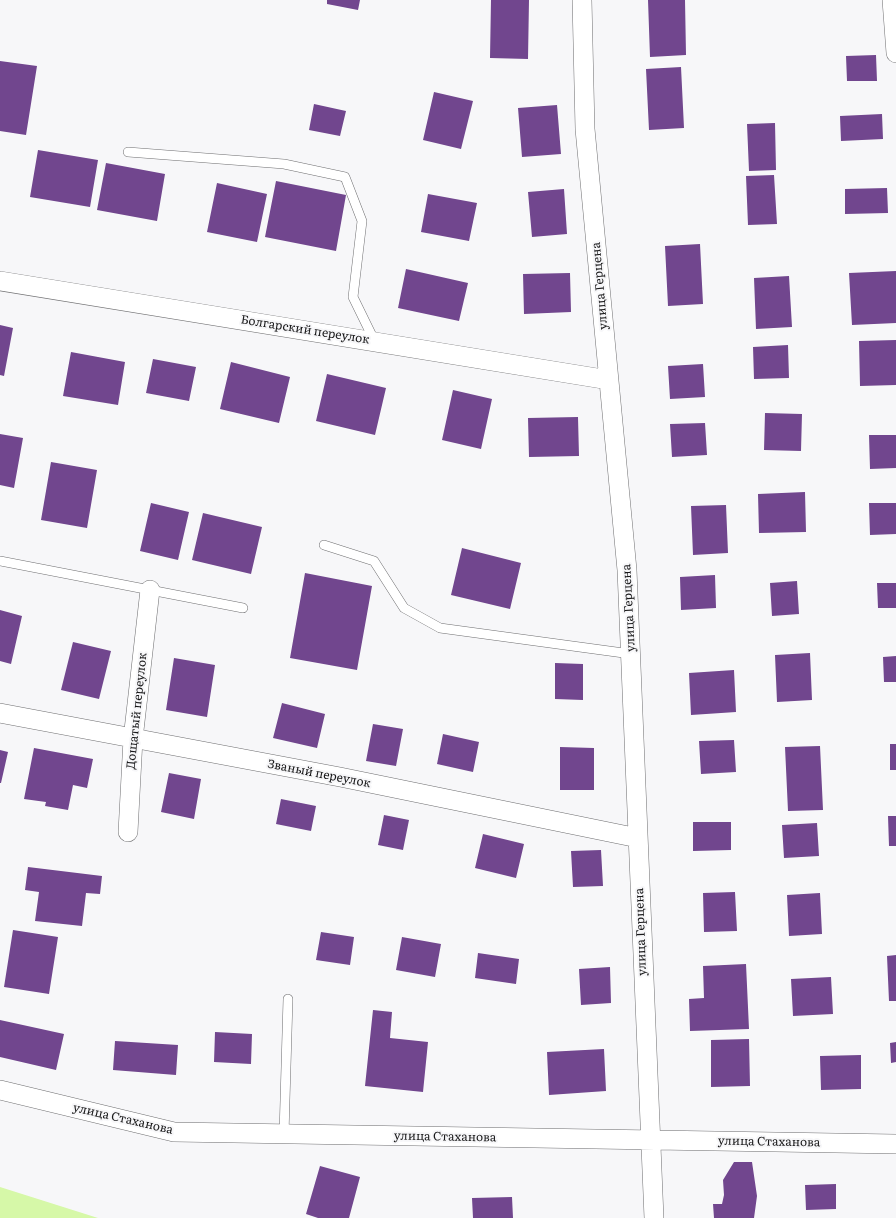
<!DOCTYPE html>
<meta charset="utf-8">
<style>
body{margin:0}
canvas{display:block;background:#f7f7f9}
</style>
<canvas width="896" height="1218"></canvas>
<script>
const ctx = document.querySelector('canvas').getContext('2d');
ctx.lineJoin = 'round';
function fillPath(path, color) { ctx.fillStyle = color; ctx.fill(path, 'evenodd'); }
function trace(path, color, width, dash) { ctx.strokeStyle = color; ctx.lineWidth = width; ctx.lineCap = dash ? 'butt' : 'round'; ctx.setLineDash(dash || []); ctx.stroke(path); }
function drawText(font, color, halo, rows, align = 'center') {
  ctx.font = font + ' Literata,serif'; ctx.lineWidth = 4; ctx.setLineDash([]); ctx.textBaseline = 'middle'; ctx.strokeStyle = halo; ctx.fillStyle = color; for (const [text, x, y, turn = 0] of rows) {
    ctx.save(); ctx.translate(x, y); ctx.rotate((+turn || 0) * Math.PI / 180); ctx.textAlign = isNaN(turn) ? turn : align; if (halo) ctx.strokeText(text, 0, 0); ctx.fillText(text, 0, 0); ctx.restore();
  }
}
fillPath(new Path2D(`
 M 0,1187 L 98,1218 L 0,1218 Z`), '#d6f8a8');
fillPath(new Path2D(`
 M 327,0 L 360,0 L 358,10 L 327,4 Z
 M 491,0 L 529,0 L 528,59 L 490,58 Z
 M 648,0 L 685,0 L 686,55 L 650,57 Z
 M 876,55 L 877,81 L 847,81 L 846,56 Z
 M 0,61 L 37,66 L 26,135 L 0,131 Z
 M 681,67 L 684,128 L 649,130 L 646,69 Z
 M 434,92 L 473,101 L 461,149 L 423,140 Z
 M 314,104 L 346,111 L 340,136 L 309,130 Z
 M 557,105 L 561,154 L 522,157 L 518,108 Z
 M 882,114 L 883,139 L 841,141 L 840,116 Z
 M 775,123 L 776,170 L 749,171 L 747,124 Z
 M 38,150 L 98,160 L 90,207 L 30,197 Z
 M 106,163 L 165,174 L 157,221 L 97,210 Z
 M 774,175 L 777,224 L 748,225 L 746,176 Z
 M 276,181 L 346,195 L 336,251 L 265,237 Z
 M 217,183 L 267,194 L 257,242 L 207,232 Z
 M 887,188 L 888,213 L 845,214 L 845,189 Z
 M 564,189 L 567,234 L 532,237 L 528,192 Z
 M 428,194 L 477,203 L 469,241 L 421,232 Z
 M 700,244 L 703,304 L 668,306 L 665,246 Z
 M 406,269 L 468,283 L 459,321 L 398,308 Z
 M 896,271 L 896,323 L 852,325 L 849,273 Z
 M 570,273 L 571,312 L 524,314 L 523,274 Z
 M 789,276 L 792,327 L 756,329 L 754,278 Z
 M 0,325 L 13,328 L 4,376 L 0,375 Z
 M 896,340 L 896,385 L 860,386 L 859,341 Z
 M 788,345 L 789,378 L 754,379 L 753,347 Z
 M 71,352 L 125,362 L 118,405 L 63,396 Z
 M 153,359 L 196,367 L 189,401 L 146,393 Z
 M 231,362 L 290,377 L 279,423 L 220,409 Z
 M 703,364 L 705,397 L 670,399 L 668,366 Z
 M 327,374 L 386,388 L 375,435 L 316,421 Z
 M 453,390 L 492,399 L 481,449 L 442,440 Z
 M 765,413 L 802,414 L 801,451 L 764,450 Z
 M 578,417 L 579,456 L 529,457 L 528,418 Z
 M 705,423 L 707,455 L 672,457 L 670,424 Z
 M 0,434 L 23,438 L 14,488 L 0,485 Z
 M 869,435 L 896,435 L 896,468 L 870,469 Z
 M 51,462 L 97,470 L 87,528 L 41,520 Z
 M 805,492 L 806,532 L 759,533 L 758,494 Z
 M 151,503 L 189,512 L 178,560 L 140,551 Z
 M 869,503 L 896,503 L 896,534 L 870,535 Z
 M 726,505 L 728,553 L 693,555 L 691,506 Z
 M 203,513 L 262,527 L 251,574 L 192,560 Z
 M 462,548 L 521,563 L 510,609 L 451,595 Z
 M 305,573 L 372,586 L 357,670 L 290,658 Z
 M 715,575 L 716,608 L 681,610 L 680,577 Z
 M 797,581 L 799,614 L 772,616 L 770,583 Z
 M 877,583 L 896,583 L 896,608 L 878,608 Z
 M 0,610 L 22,616 L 11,664 L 0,661 Z
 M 73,642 L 111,651 L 99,699 L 61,690 Z
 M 810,653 L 812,700 L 777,702 L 775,655 Z
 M 896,656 L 896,682 L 884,682 L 883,657 Z
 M 174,658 L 215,665 L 207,717 L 166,710 Z
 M 555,663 L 583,664 L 583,700 L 555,699 Z
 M 734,670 L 736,712 L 691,715 L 689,673 Z
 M 282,703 L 325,714 L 317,748 L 273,738 Z
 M 373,724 L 403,729 L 396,766 L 366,761 Z
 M 443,734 L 479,742 L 473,772 L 437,764 Z
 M 734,740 L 736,772 L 701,774 L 699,741 Z
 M 890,744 L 896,744 L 896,770 L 890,770 Z
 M 820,746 L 823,810 L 788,811 L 785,747 Z
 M 560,747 L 594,748 L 594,790 L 560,790 Z
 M 34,748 L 93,759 L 87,788 L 73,785 L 68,810 L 45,806 L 46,802 L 24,799 Z
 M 0,750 L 8,752 L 1,783 L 0,783 Z
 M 169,773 L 201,779 L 194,819 L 161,812 Z
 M 281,799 L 316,806 L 311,831 L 276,824 Z
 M 384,815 L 409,820 L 403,850 L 378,845 Z
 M 888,816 L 896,816 L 896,846 L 889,846 Z
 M 693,822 L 731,822 L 731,850 L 693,851 Z
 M 817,823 L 819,856 L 784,858 L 782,825 Z
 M 483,834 L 524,844 L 516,878 L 475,868 Z
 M 601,850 L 603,886 L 573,887 L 571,851 Z
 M 28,867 L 102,876 L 100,894 L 86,893 L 82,926 L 35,921 L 39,892 L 25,890 Z
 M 735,892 L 737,931 L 704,932 L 703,893 Z
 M 820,893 L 822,934 L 789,936 L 787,895 Z
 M 13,930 L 58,937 L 49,994 L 4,987 Z
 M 321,932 L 354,937 L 350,965 L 316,960 Z
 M 402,937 L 441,944 L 435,977 L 396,970 Z
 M 478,953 L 519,959 L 516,984 L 475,978 Z
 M 896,955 L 896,1001 L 889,1001 L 887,956 Z
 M 746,964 L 749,1029 L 690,1031 L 689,999 L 704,998 L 703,966 Z
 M 610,967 L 611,1003 L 581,1005 L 579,969 Z
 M 831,977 L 833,1014 L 793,1016 L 791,979 Z
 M 373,1010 L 392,1012 L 390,1038 L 428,1042 L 423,1092 L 365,1086 Z
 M 0,1020 L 64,1034 L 56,1070 L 0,1057 Z
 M 215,1032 L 252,1034 L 251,1064 L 214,1062 Z
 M 749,1039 L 750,1086 L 711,1087 L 711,1040 Z
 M 115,1041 L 178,1045 L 176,1075 L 113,1070 Z
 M 896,1042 L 896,1062 L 891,1063 L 890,1043 Z
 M 604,1049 L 606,1091 L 549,1095 L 547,1052 Z
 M 861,1055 L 861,1089 L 821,1090 L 820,1056 Z
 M 734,1162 L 752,1162 L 757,1196 L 754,1218 L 714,1218 L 713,1204 L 722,1204 L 724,1195 L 723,1180 Z
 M 320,1166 L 360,1177 L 349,1218 L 318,1218 L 306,1214 Z
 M 836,1184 L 836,1209 L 806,1210 L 805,1185 Z
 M 512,1197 L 513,1218 L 473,1218 L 472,1198 Z`), '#71468e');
const lane = new Path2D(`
 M 128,152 L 284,164 L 345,177 L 362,221 L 353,297 L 375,342
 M 324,545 L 374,561 L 404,608 L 440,628 L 631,654
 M 0,561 L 243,608
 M 284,1134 L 288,999`);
const street = new Path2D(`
 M 582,0 L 585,129 L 627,570 L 654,1218
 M 892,0 L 896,53
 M 0,281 L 609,380
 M 0,713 L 340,777 L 638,838
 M 128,832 L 133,739 L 150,590
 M 0,1090 L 174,1132 L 896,1144`);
trace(lane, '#6f6f71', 10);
trace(street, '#6f6f71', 20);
trace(lane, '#fff', 9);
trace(street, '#fff', 19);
drawText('12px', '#1a1a1b', '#f7f7f9', [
 ["улица Герцена",600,286,-95],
 ["Болгарский переулок",305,330,9],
 ["улица Герцена",629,608,-93],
 ["Дощатый переулок",137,711,-84],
 ["Званый переулок",319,774,11],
 ["улица Герцена",641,932,-92],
 ["улица Стаханова",123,1119,13],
 ["улица Стаханова",445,1137,1],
 ["улица Стаханова",769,1142,1]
]);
</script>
